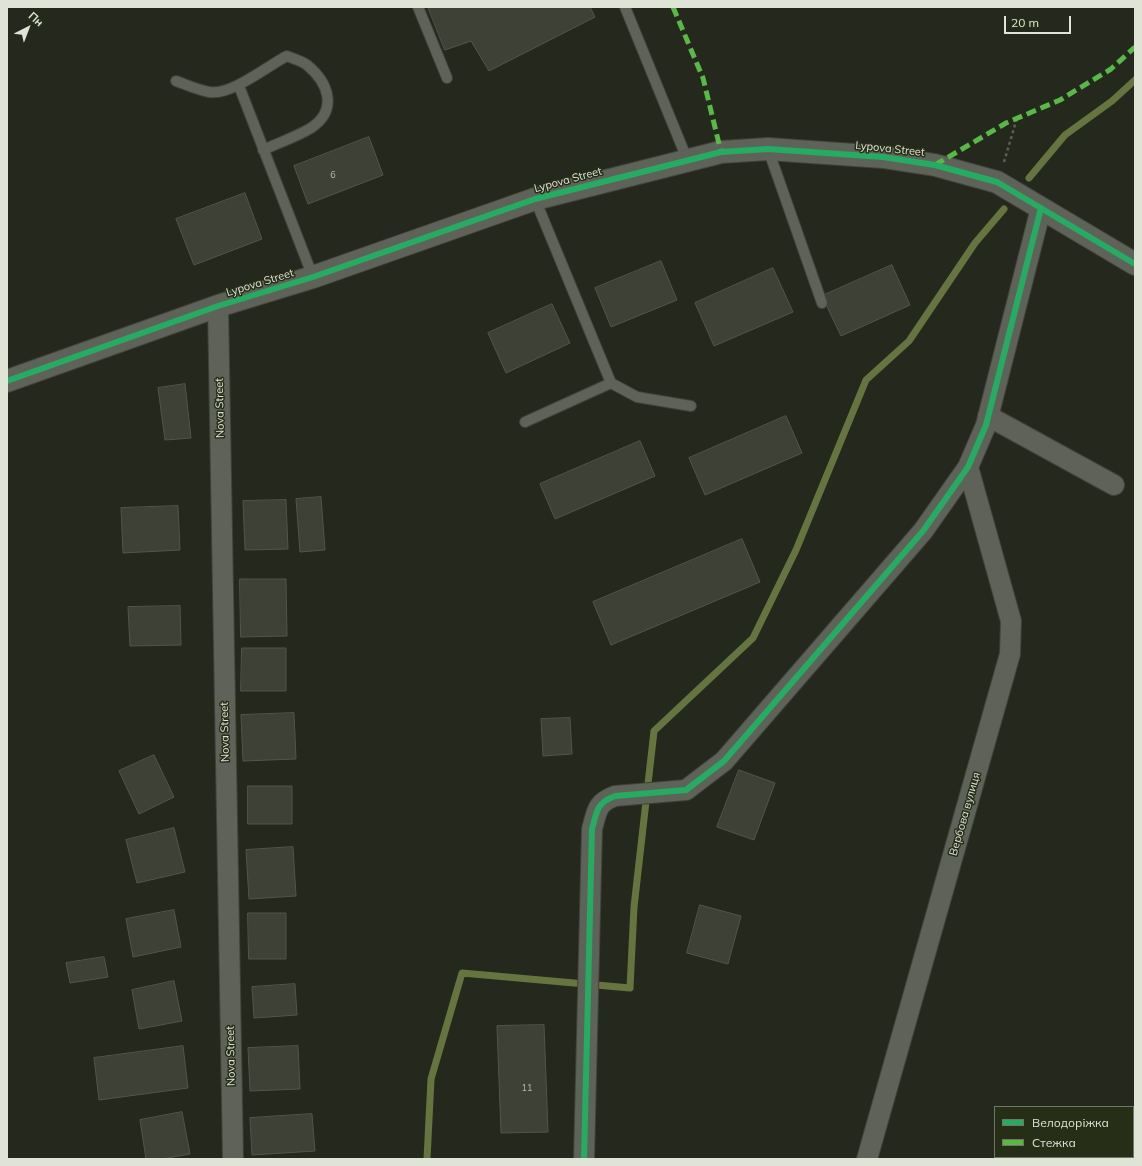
<!DOCTYPE html>
<meta charset="utf-8">
<style>
body{margin:0}
#map{position:relative;width:1142px;height:1166px;overflow:hidden;background:#25291d;font-family:Mulish,sans-serif}
canvas{display:block}
.frame{position:absolute;inset:0;border:8px solid #dfe4d7;pointer-events:none}
.legend{position:absolute;left:994px;top:1106px;width:140px;height:52px;box-sizing:border-box;background:#272e18;border:1px solid #717764;margin:0;padding:5px 7px;list-style:none;font-size:12px;color:#dfe4d7}
.legend li{display:flex;align-items:center;gap:8px;height:20px}
.legend b{width:20px;border:1px solid #717764}
.north{position:absolute;left:8px;top:8px;width:40px;height:40px;-webkit-text-stroke:3px #272e18;paint-order:stroke;rotate:42deg;font-size:11px;font-weight:700;line-height:16px;text-align:center;color:#dfe4d7}
.north::after{content:'';display:block;margin:auto;width:14px;height:18px;background:#dfe4d7;clip-path:polygon(50% 0,100% 100%,50% 72%,0 100%)}
.scale{position:absolute;left:1004px;top:16px;width:67px;height:18px;box-sizing:border-box;border:2px solid #dfe4d7;border-top:0;padding-left:5px;font-size:12px;line-height:14px;white-space:nowrap;color:#dfe4d7;-webkit-text-stroke:3px #272e18;paint-order:stroke}
</style>
<div id="map">
<canvas width="1142" height="1166"></canvas>
<div class="frame"></div>
<ul class="legend">
<li><b style="height:5px;background:#26ab63"></b>Велодоріжка</li>
<li><b style="height:5px;background:#58b947"></b>Стежка</li>
</ul>
<div class="north">Пн</div>
<div class="scale">20 m</div>
</div>
<script>
const ctx = document.querySelector('canvas').getContext('2d');
ctx.lineJoin = 'round';
function trace(path, color, width, dash) { ctx.strokeStyle = color; ctx.lineWidth = width; ctx.lineCap = dash ? 'butt' : 'round'; ctx.setLineDash(dash || []); ctx.stroke(path); }
function fillPath(path, color) { ctx.fillStyle = color; ctx.fill(path, 'evenodd'); }
function drawText(font, color, halo, rows, align = 'center') {
  ctx.font = font + ' Mulish,sans-serif'; ctx.lineWidth = 3; ctx.setLineDash([]); ctx.textBaseline = 'middle'; ctx.strokeStyle = halo; ctx.fillStyle = color; for (const [text, x, y, turn = 0] of rows) {
    ctx.save(); ctx.translate(x, y); ctx.rotate((+turn || 0) * Math.PI / 180); ctx.textAlign = isNaN(turn) ? turn : align; if (halo) ctx.strokeText(text, 0, 0); ctx.fillText(text, 0, 0); ctx.restore();
  }
}
trace(new Path2D(`
 M 1029,178 L 1065,135 L 1112,101 L 1135,80
 M 427,1159 L 431,1079 L 462,973 L 630,988 L 634,907 L 654,731 L 753,638 L 796,550 L 866,380 L 909,341 L 975,243 L 1004,209`), '#667540', 7);
const building = new Path2D(`
 M 428,7 L 590,7 L 595,17 L 489,71 L 471,41 L 445,50 Z
 M 369,137 L 383,175 L 308,204 L 294,166 Z
 M 245,193 L 262,239 L 194,265 L 176,219 Z
 M 661,261 L 677,300 L 611,327 L 595,288 Z
 M 892,265 L 910,305 L 841,336 L 822,296 Z
 M 773,268 L 793,312 L 714,346 L 695,303 Z
 M 552,304 L 570,343 L 506,373 L 488,333 Z
 M 185,384 L 191,438 L 165,440 L 158,388 Z
 M 786,416 L 802,453 L 705,495 L 689,458 Z
 M 640,441 L 655,476 L 555,519 L 540,484 Z
 M 321,497 L 325,550 L 300,552 L 296,499 Z
 M 286,500 L 288,549 L 245,550 L 243,501 Z
 M 178,506 L 180,550 L 123,553 L 121,508 Z
 M 742,539 L 760,582 L 611,645 L 593,602 Z
 M 240,579 L 286,579 L 287,636 L 241,637 Z
 M 180,606 L 181,645 L 130,646 L 128,607 Z
 M 242,648 L 286,648 L 286,691 L 241,691 Z
 M 294,713 L 296,759 L 243,761 L 241,715 Z
 M 570,718 L 572,754 L 543,756 L 541,719 Z
 M 154,755 L 174,797 L 139,814 L 119,771 Z
 M 739,770 L 775,783 L 754,840 L 717,827 Z
 M 248,786 L 292,786 L 292,824 L 248,824 Z
 M 174,828 L 185,872 L 137,883 L 126,840 Z
 M 293,847 L 296,896 L 249,899 L 246,850 Z
 M 700,905 L 741,916 L 728,964 L 687,953 Z
 M 174,910 L 181,947 L 133,957 L 126,919 Z
 M 248,913 L 286,913 L 286,959 L 249,959 Z
 M 104,957 L 108,977 L 70,983 L 66,963 Z
 M 174,981 L 182,1021 L 139,1029 L 132,990 Z
 M 295,984 L 297,1015 L 254,1018 L 252,987 Z
 M 544,1025 L 548,1132 L 501,1133 L 497,1026 Z
 M 183,1046 L 188,1088 L 99,1100 L 94,1058 Z
 M 298,1046 L 300,1089 L 250,1091 L 248,1048 Z
 M 182,1112 L 190,1154 L 162,1159 L 146,1159 L 140,1120 Z
 M 312,1114 L 315,1151 L 252,1155 L 250,1118 Z`);
fillPath(building, '#3e4136');
trace(building, '#52554b', 1);
const service = new Path2D(`
 M 418,7 L 447,78
 M 625,7 L 687,159
 M 176,81 C 187,85 198,90 209,92 C 231,96 267,66 287,56 C 294,59 302,61 307,65 C 329,83 338,110 311,128 C 296,137 278,143 263,150
 M 239,86 L 313,277
 M 768,149 L 822,303
 M 611,383 L 637,397 L 691,406
 M 525,422 L 611,383 L 535,199`);
const minor = new Path2D(`
 M 218,306 L 233,1159
 M 988,416 L 1114,485
 M 584,1159 L 592,829 C 597,812 596,803 615,796 L 686,790 L 724,761 L 923,531 L 968,467 L 986,425 L 1041,208
 M 867,1159 L 1010,654 L 1011,621 L 968,467`);
const tertiary = new Path2D(`
 M 7,381 L 218,306 L 313,277 L 535,199 L 721,152 L 768,149 L 883,157 L 935,165 L 997,182 L 1135,264`);
trace(service, '#404339', 12);
trace(minor, '#404339', 22);
trace(tertiary, '#404339', 24);
trace(new Path2D(`
 M 1004,162 L 1017,118`), '#5b5f54', 2.5, [3, 3]);
trace(service, '#5f6258', 10);
trace(minor, '#5f6258', 20);
trace(tertiary, '#5f6258', 22);
trace(new Path2D(`
 M 673,7 L 703,78 L 721,152
 M 935,165 L 1006,123 L 1060,100 L 1111,69 L 1135,47`), '#58b947', 5, [10, 5]);
trace(new Path2D(`
 M 7,381 L 218,306 L 313,277 L 535,199 L 721,152 L 768,149 L 883,157 L 935,165 L 997,182 L 1135,264
 M 584,1159 L 592,829 C 597,812 596,803 615,796 L 686,790 L 724,761 L 923,531 L 968,467 L 986,425 L 1041,208`), '#26ab63', 6);
drawText('9px', '#b7bbaf', null, [
 ["6",333,175],
 ["11",527,1088]
]);
drawText('11px', '#dfe4d7', '#272e18', [
 ["Lypova Street",890,149,6],
 ["Lypova Street",568,180,-15],
 ["Lypova Street",260,283,-17],
 ["Nova Street",220,408,-91],
 ["Nova Street",225,732,-91],
 ["Вербова вулиця",965,814,-74],
 ["Nova Street",231,1056,-91]
]);
</script>
